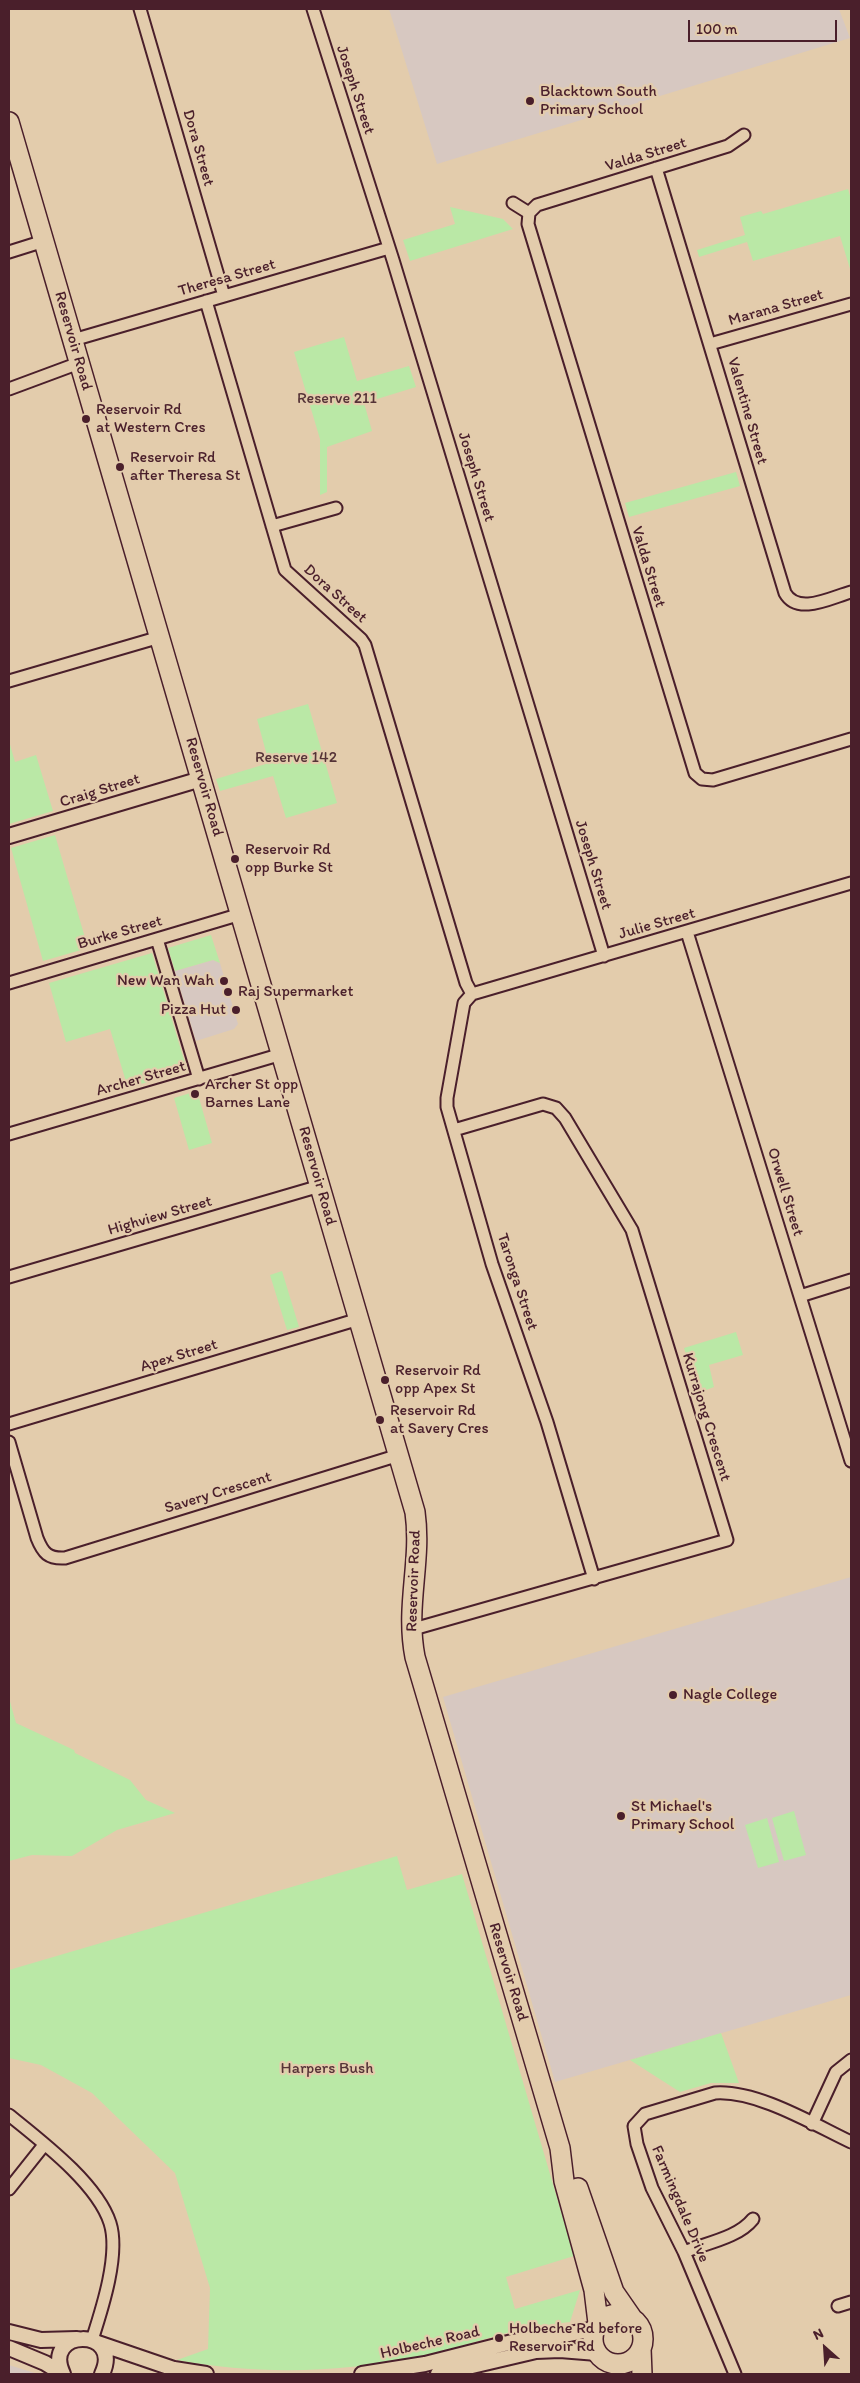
<!DOCTYPE html>
<style>
body{margin:0}
#map{position:relative;width:860px;height:2383px;overflow:hidden;background:#e3ccac;font-family:Itim,sans-serif}
canvas{display:block}
.frame{position:absolute;inset:0;border:10px solid #4a1f2b;pointer-events:none}
.north{position:absolute;left:800px;top:2323px;width:50px;height:50px;-webkit-text-stroke:4px #e3ccac;paint-order:stroke;rotate:334deg;font-size:14px;font-weight:700;line-height:20px;text-align:center;color:#4a1f2b}
.north::after{content:'';display:block;margin:auto;width:18px;height:22px;background:#4a1f2b;clip-path:polygon(50% 0,100% 100%,50% 72%,0 100%)}
.scale{position:absolute;left:688px;top:20px;width:149px;height:22px;box-sizing:border-box;border:2px solid #4a1f2b;border-top:0;padding-left:6px;font-size:15px;line-height:18px;white-space:nowrap;color:#4a1f2b;-webkit-text-stroke:4px #e3ccac;paint-order:stroke}
</style>
<div id="map">
<canvas width="860" height="2383"></canvas>
<div class="frame"></div>
<div class="north">N</div>
<div class="scale">100 m</div>
</div>
<script>
const ctx = document.querySelector('canvas').getContext('2d');
ctx.lineJoin = 'round';
function fillPath(path, color) { ctx.fillStyle = color; ctx.fill(path, 'evenodd'); }
function trace(path, color, width, dash) { ctx.strokeStyle = color; ctx.lineWidth = width; ctx.lineCap = dash ? 'butt' : 'round'; ctx.setLineDash(dash || []); ctx.stroke(path); }
function drawText(font, color, halo, rows, align = 'center') {
  ctx.font = font + ' Itim,sans-serif'; ctx.lineWidth = 4.5; ctx.setLineDash([]); ctx.textBaseline = 'middle'; ctx.strokeStyle = halo; ctx.fillStyle = color; for (const [text, x, y, turn = 0] of rows) {
    ctx.save(); ctx.translate(x, y); ctx.rotate((+turn || 0) * Math.PI / 180); ctx.textAlign = isNaN(turn) ? turn : align; if (halo) ctx.strokeText(text, 0, 0); ctx.fillText(text, 0, 0); ctx.restore();
  }
}
fillPath(new Path2D(`
 M 389,9 L 839,9 L 850,38 L 437,164 Z
 M 213,960 L 220,963 L 238,1024 L 234,1029 L 196,1041 L 175,971 Z
 M 851,1577 L 851,1995 L 555,2082 L 443,1697 Z
 M 9,2365 L 38,2374 L 9,2374 Z`), '#d7c8c1');
fillPath(new Path2D(`
 M 848,189 L 851,199 L 851,272 L 840,236 L 753,261 L 747,242 L 699,257 L 697,250 L 745,235 L 740,217 L 761,211 L 763,214 Z
 M 450,207 L 503,219 L 513,229 L 410,261 L 403,240 L 455,224 Z
 M 344,337 L 357,381 L 409,366 L 416,387 L 364,403 L 372,431 L 327,447 L 327,492 L 320,495 L 320,439 L 294,352 Z
 M 736,472 L 740,486 L 629,517 L 625,503 Z
 M 308,704 L 337,803 L 286,818 L 273,776 L 220,791 L 216,779 L 269,763 L 257,719 Z
 M 9,741 L 15,762 L 36,755 L 53,811 L 9,824 Z
 M 55,835 L 88,948 L 43,961 L 11,848 Z
 M 211,935 L 220,963 L 213,960 L 175,971 L 168,948 Z
 M 152,953 L 187,1070 L 128,1088 L 110,1029 L 66,1042 L 49,983 Z
 M 197,1091 L 212,1143 L 189,1150 L 174,1098 Z
 M 282,1271 L 299,1327 L 287,1330 L 270,1275 Z
 M 736,1332 L 743,1355 L 709,1365 L 714,1387 L 698,1393 L 684,1348 Z
 M 9,1698 L 16,1723 L 74,1750 L 75,1753 L 130,1780 L 146,1800 L 175,1813 L 117,1830 L 72,1856 L 32,1855 L 9,1861 Z
 M 794,1811 L 806,1855 L 784,1861 L 772,1818 Z
 M 767,1818 L 779,1862 L 758,1868 L 745,1825 Z
 M 397,1856 L 407,1890 L 462,1874 L 574,2256 L 506,2277 L 515,2309 L 580,2290 L 570,2322 C 556,2324 542,2325 528,2328 C 491,2335 456,2350 418,2357 C 337,2373 258,2375 177,2360 L 208,2349 L 210,2288 L 175,2173 L 92,2093 L 41,2065 L 9,2058 L 9,1970 Z
 M 721,2033 L 739,2083 L 711,2083 L 680,2092 L 630,2060 Z`), '#bae8a6');
const minor = new Path2D(`
 M 140,9 L 224,296
 M 313,9 L 393,260 L 604,956
 M 744,135 L 728,146 L 537,205 L 529,213 L 528,224 L 695,773 L 702,779 L 713,780 L 851,739
 M 656,168 L 785,593 C 798,616 832,597 851,592
 M 513,203 L 529,213
 M 9,252 L 44,241
 M 206,301 L 285,570 L 361,639 L 365,645 L 466,983 L 472,994
 M 73,340 L 389,248
 M 710,344 L 851,304
 M 9,389 L 79,363
 M 272,526 L 336,508
 M 9,681 L 160,637
 M 687,932 L 851,1461
 M 157,939 L 199,1079
 M 9,983 L 241,914
 M 9,1134 L 282,1054
 M 9,1277 L 320,1186
 M 800,1296 L 851,1280
 M 9,1424 L 359,1319
 M 9,1442 L 37,1538 C 43,1553 48,1559 65,1558 L 399,1455
 M 594,1579 L 547,1422 L 492,1264 L 447,1107 L 447,1098 L 464,1003 L 472,994 L 851,883
 M 410,1630 L 727,1540 L 632,1230 L 565,1118 L 556,1108 L 543,1104 L 454,1130
 M 9,2115 C 41,2141 97,2183 110,2223 C 120,2254 102,2309 92,2340
 M 812,2124 L 836,2072 L 851,2060
 M 9,2189 L 44,2145
 M 684,2252 C 706,2243 738,2238 753,2219
 M 838,2306 L 851,2302
 M 735,2374 L 684,2252 L 652,2188 L 637,2144 L 634,2126 L 645,2114 L 715,2093 C 757,2090 813,2124 851,2142`);
const tertiary = new Path2D(`
 M 9,836 L 201,779
 M 9,2332 L 41,2340 L 77,2339
 M 98,2343 L 174,2369 L 206,2374
 M 9,2348 L 45,2363 L 63,2374
 M 63,2374 C 41,2328 124,2327 102,2374
 M 362,2374 L 425,2364 L 512,2342 L 560,2336 L 594,2329
 M 438,2374 L 536,2351 L 560,2350 L 597,2353`);
const primary = new Path2D(`
 M 9,122 L 415,1512 C 422,1562 405,1605 415,1657 L 560,2148 L 564,2181 L 594,2290 L 598,2323
 M 578,2188 L 614,2292 L 632,2318
 M593 2339a25 25 0 1 1 50 0a25 25 0 1 1-50 0Z
 M 641,2349 L 642,2374`);
trace(minor, '#4a1f2b', 15);
trace(tertiary, '#4a1f2b', 18);
trace(primary, '#4a1f2b', 22);
trace(minor, '#e3ccac', 11);
trace(tertiary, '#e3ccac', 14);
trace(primary, '#e3ccac', 19);
for (const [x, y, r, color] of [
 [530,101,5,"#4a1f2b"],
 [86,419,5,"#4a1f2b"],
 [120,467,5,"#4a1f2b"],
 [235,859,5,"#4a1f2b"],
 [224,981,5,"#4a1f2b"],
 [228,992,5,"#4a1f2b"],
 [236,1010,5,"#4a1f2b"],
 [195,1094,5,"#4a1f2b"],
 [385,1380,5,"#4a1f2b"],
 [380,1420,5,"#4a1f2b"],
 [673,1695,5,"#4a1f2b"],
 [621,1816,5,"#4a1f2b"],
 [499,2338,5,"#4a1f2b"]
]) { const dot = new Path2D(); dot.arc(x, y, r, 0, 2 * Math.PI); ctx.fillStyle = color; ctx.fill(dot); trace(dot, '#e3ccac', 2); }
drawText('16px', '#4a1f2b', '#e3ccac', [
 ["Joseph Street",355,90,72],
 ["Dora Street",198,148,74],
 ["Valda Street",646,155,-17],
 ["Theresa Street",227,278,-16],
 ["Marana Street",776,308,-16],
 ["Reservoir Road",73,341,74],
 ["Valentine Street",747,411,74],
 ["Joseph Street",476,477,73],
 ["Valda Street",648,567,73],
 ["Dora Street",335,594,42],
 ["Reservoir Road",204,787,74],
 ["Craig Street",100,791,-17],
 ["Joseph Street",593,865,73],
 ["Julie Street",657,924,-16],
 ["Burke Street",120,933,-16],
 ["Archer Street",141,1079,-16],
 ["Reservoir Road",317,1176,74],
 ["Orwell Street",785,1192,73],
 ["Highview Street",160,1216,-16],
 ["Taronga Street",517,1282,72],
 ["Apex Street",179,1356,-17],
 ["Kurrajong Crescent",706,1417,73],
 ["Savery Crescent",218,1493,-17],
 ["Reservoir Road",414,1581,-88],
 ["Reservoir Road",508,1972,73],
 ["Farmingdale Drive",680,2204,67],
 ["Holbeche Road",430,2343,-13]
]);
drawText('16px', '#4a1f2b', '#e3ccac', [
 ["Blacktown South",540,92],
 ["Primary School",540,110],
 ["Reservoir Rd",96,410],
 ["at Western Cres",96,428],
 ["Reservoir Rd",130,458],
 ["after Theresa St",130,476],
 ["Reservoir Rd",245,850],
 ["opp Burke St",245,868],
 ["New Wan Wah",214,981,"right"],
 ["Raj Supermarket",238,992],
 ["Pizza Hut",226,1010,"right"],
 ["Archer St opp",205,1085],
 ["Barnes Lane",205,1103],
 ["Reservoir Rd",395,1371],
 ["opp Apex St",395,1389],
 ["Reservoir Rd",390,1411],
 ["at Savery Cres",390,1429],
 ["Nagle College",683,1695],
 ["St Michael's",631,1807],
 ["Primary School",631,1825],
 ["Holbeche Rd before",509,2329],
 ["Reservoir Rd",509,2347]
], 'left');
drawText('16px', '#553337', '#e3ccac', [
 ["Reserve 211",337,399],
 ["Reserve 142",296,758],
 ["Harpers Bush",327,2069]
]);
</script>
